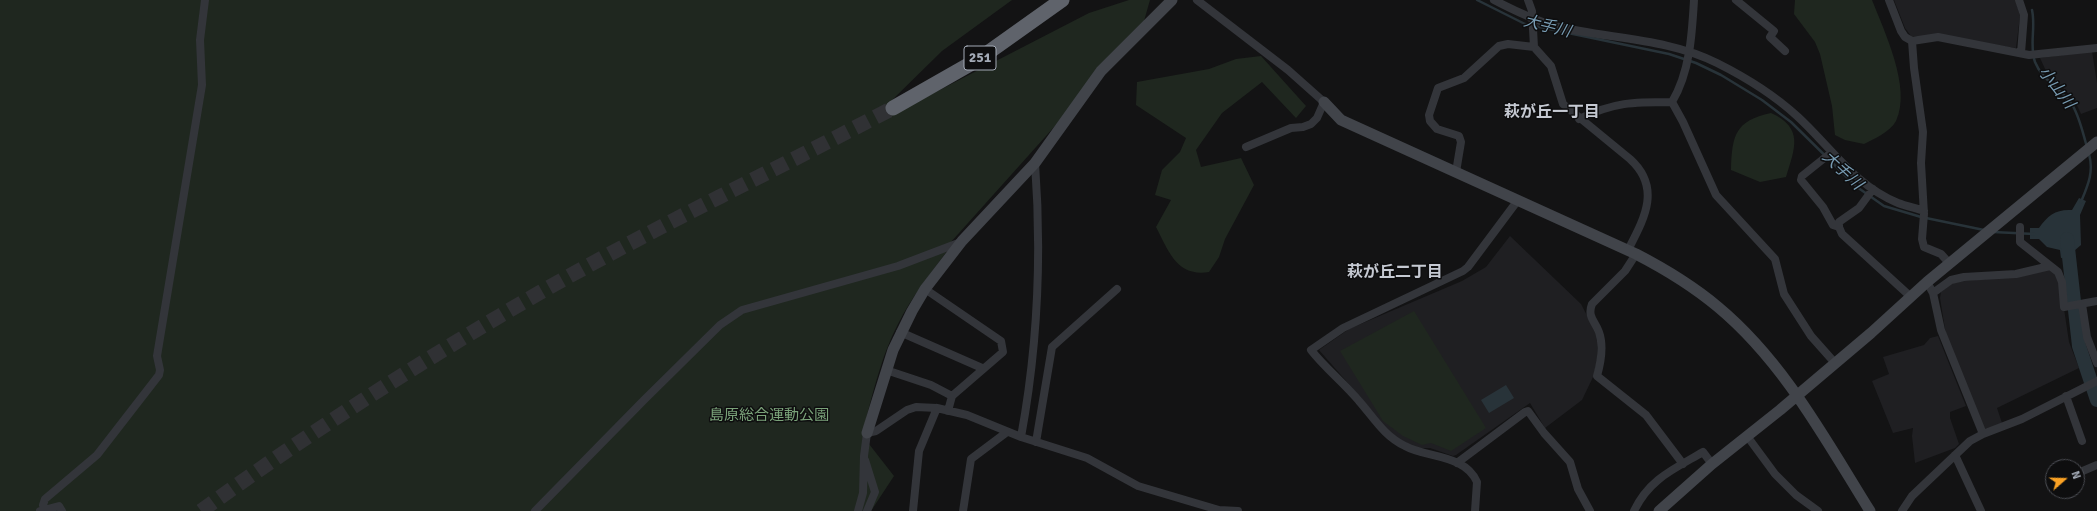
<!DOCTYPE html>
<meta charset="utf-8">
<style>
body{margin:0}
#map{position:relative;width:2097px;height:511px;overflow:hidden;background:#131314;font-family:Signika,sans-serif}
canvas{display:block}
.north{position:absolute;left:2045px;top:459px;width:40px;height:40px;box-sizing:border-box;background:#0e0e0f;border:1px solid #4a4c52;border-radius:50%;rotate:70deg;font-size:11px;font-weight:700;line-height:16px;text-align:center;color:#a3aab6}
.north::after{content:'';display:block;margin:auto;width:14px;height:18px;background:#fba224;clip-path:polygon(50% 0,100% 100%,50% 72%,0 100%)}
</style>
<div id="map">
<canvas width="2097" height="511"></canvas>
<div class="north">N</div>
</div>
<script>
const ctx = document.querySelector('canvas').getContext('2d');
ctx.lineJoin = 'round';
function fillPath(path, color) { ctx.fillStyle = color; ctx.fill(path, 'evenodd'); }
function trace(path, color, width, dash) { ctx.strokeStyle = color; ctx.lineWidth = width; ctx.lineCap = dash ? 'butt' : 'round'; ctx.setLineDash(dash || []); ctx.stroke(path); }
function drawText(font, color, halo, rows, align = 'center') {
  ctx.font = font + ' Signika,"Noto Sans JP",sans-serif'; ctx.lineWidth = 3; ctx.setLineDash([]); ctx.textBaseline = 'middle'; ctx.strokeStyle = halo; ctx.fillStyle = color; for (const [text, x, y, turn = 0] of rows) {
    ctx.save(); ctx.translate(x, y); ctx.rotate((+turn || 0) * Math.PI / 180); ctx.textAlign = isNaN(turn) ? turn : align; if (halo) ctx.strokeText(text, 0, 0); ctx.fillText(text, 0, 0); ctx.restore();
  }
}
fillPath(new Path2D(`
 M 1894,0 L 2016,0 L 2020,16 L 2016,48 L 1911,36 L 1905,28 Z
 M 2092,51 L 2097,83 L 2097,108 L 2081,114 L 2074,99 L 2046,71 L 2040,58 Z
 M 1510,236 L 1581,304 L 1597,335 L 1597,360 L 1594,375 L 1582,400 L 1545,428 L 1530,403 L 1456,455 L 1453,456 L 1430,448 L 1416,448 L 1399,440 L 1382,426 L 1368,406 L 1319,350 L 1349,329 L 1462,281 L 1486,267 Z
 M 2048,268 L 2054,272 L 2060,282 L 2069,342 L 2079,368 L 1997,408 L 2003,426 L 1986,429 L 1982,427 L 1946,335 L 1940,298 L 1941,292 L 1954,282 L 2020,276 Z
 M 1938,336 L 1966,406 L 1950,412 L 1950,418 L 1959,444 L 1955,448 L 1915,463 L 1912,436 L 1913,428 L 1893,433 L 1872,381 L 1889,374 L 1883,357 L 1924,345 L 1930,338 Z`), '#1f1f22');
fillPath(new Path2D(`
 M 0,0 L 1012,0 L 942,51 L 885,107 L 897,112 L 1089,13 L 1129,0 L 1150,0 L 1144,21 L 1054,127 L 942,252 L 948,250 C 930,274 911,298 898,324 C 881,356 871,400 862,435 L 894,476 L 871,511 L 0,511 Z
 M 1795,0 L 1872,0 C 1884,31 1912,88 1896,121 C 1890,132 1874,139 1864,144 L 1845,140 L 1835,135 L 1832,106 L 1820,54 L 1815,42 L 1794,14 Z
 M 1261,56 L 1306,106 L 1296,118 L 1262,82 L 1222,113 L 1196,150 L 1201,167 L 1241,158 L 1254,185 L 1225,239 L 1219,257 L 1209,272 C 1177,277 1169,252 1156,227 L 1171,200 L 1155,195 L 1162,170 L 1180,152 L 1186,138 L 1136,105 L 1137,82 L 1209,69 L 1236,59 Z
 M 1771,113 C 1804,128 1795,148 1786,177 L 1760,182 L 1731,170 C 1732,135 1735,121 1771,113 Z
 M 1414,311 L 1486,428 L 1451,451 L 1431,443 L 1422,445 L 1403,436 L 1383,421 L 1340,351 Z`), '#1f271f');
fillPath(new Path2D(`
 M 2079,198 L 2086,201 L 2080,215 L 2081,245 L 2074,251 L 2075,256 L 2061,258 L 2060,250 L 2047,247 L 2039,239 L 2030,239 L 2030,228 L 2039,228 C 2048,215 2056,209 2072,210 Z
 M 1506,385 L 1514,398 L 1489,413 L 1481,400 Z`), '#283339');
trace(new Path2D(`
 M 1477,0 L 1525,24 L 1669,54 L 1696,63 L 1721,75 L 1762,100 L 1791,122 L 1857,187 L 1884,206 L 1921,217
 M 2032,10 C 2036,28 2029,45 2035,62 C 2042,80 2060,88 2071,103 C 2079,114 2083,134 2087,147
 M 2081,202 C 2088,185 2094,172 2089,154
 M 1926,218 L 1984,230
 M 1993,232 L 2034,234`), '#283339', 2.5);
trace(new Path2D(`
 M 2067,239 L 2079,346 L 2097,400`), '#283339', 14);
trace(new Path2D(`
 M 201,511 C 310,432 423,360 539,293 C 655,227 775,170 893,108`), '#303134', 15, [15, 8]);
trace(new Path2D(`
 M 1197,0 L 1288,70 L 1324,102 L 1317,118 L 1311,124 L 1303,127 L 1291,128 L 1246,147
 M 1494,0 C 1513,10 1534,20 1555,26 C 1608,39 1668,38 1717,63 C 1745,77 1774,95 1797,116 C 1830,146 1855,186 1898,203 C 1906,206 1915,208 1924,211
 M 1528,0 L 1532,11 L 1534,47 L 1551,66 L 1563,104 L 1630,159 C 1662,188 1644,219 1628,250
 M 1736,0 L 1774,31 L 1770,37 L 1785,51
 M 1889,0 L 1901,31 L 1905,37 L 1912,41 L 1938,37 L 2029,55 L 2097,48
 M 2019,0 L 2024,15 L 2021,53
 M 1912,41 L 1914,68 L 1923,132 L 1921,163 L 1924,214 L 1922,239 L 1924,247 L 1941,254 L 1949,263
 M 1672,102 L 1683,122 L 1716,195 L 1775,259 L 1784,294 L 1811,336 L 1835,363
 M 1579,119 C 1614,102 1633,102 1672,102 C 1690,72 1692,34 1694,0
 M 1832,152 L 1802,176 L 1801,180 L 1823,207 L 1833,225 L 1839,227
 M 1456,172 L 1461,142 L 1459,136 L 1437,129 L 1430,121 L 1429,115 L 1438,88 L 1464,78 L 1499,46 L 1508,44 L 1534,47
 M 1873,189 L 1859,208 L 1839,222 L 1839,227 L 1842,234 L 1911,297
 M 2020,227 L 2020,242 L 2058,272 L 2062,282 L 2064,307 L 2097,301
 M 1636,254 L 1625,271 L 1592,304 C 1587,317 1595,321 1599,332 C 1604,346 1601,362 1597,376 L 1646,415 L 1683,464
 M 1927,282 L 1933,293 L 1941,330 L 1983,434
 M 925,289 L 1001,341 L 1003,352 L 952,396 L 948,411
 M 1933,293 L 1951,280 L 1964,277 L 2016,274 L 2050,266
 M 2082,304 L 2087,337 L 2097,363
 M 900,332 L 982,368
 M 886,370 L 931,385 L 952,396
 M 2066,396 L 2082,441
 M 1747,436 L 1775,474 L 1796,495 L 1818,511
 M 1021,437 C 1038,345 1042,257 1035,163
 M 1036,442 L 1052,347 L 1117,289
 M 1955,455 L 1981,511
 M 865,460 L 875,492 L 867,511
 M 1457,463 L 1525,412 L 1528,411 L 1544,433 L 1570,462 L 1578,489 L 1590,511
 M 2078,473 L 2097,465
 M 44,509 L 43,505 L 45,499 L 97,455 L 159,375 L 160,370 L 157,356 L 202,85 L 200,40 L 205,0
 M 40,511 L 59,506 L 62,511
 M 535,511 L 644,400 L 720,325 L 742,310 L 898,266 L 961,242
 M 858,511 L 863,493 L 864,456 L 867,433 L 876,431 L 907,410 L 916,407 L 937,408 L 967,415 L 1021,437 L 1087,458 L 1138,486 L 1219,510 L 1238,511
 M 913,511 L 919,451 L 937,408
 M 963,511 L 971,459 L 1007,432
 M 1475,511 L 1477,482 C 1465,454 1426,458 1405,446 C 1384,436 1374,418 1359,401 C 1344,383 1325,368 1311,350 L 1343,328 L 1463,271 L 1468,267 L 1518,200
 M 1634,511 C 1649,479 1674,469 1703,452 L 1712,464
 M 1902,511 L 1912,496 L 1970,441 L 1983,434 L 2022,419 L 2097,381`), '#33353a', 8);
trace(new Path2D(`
 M 1324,102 L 1341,120 L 1636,254 C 1665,269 1693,286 1718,307 C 1784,362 1825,439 1870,511
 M 867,433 L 893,350 L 912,311 L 925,289 L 962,241 L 1035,163 L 1101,71 L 1172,0
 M 1659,511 L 1712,464 L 1780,410 L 1871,333 L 1927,282 L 2097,142`), '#41444a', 11);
trace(new Path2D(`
 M 893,108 L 979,59 L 1062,0`), '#5f636b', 15);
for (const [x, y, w] of [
 [980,58,32]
]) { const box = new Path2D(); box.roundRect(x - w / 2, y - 12, w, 24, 3); ctx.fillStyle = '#0e0e0f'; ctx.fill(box); trace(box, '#a3aab6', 1); }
drawText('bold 14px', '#a3aab6', null, [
 ["251",980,58]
]);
drawText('15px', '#7aa279', '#0e0e0f', [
 ["島原総合運動公園",769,416]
]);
drawText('italic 16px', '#789cb3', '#0e0e0f', [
 ["大手川",1547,27,14],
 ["小山川",2056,88,52],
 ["大手川",1842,171,43]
]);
drawText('bold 16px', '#c5c9d2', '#0e0e0f', [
 ["萩が丘一丁目",1552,113],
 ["萩が丘二丁目",1395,273]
]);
</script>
